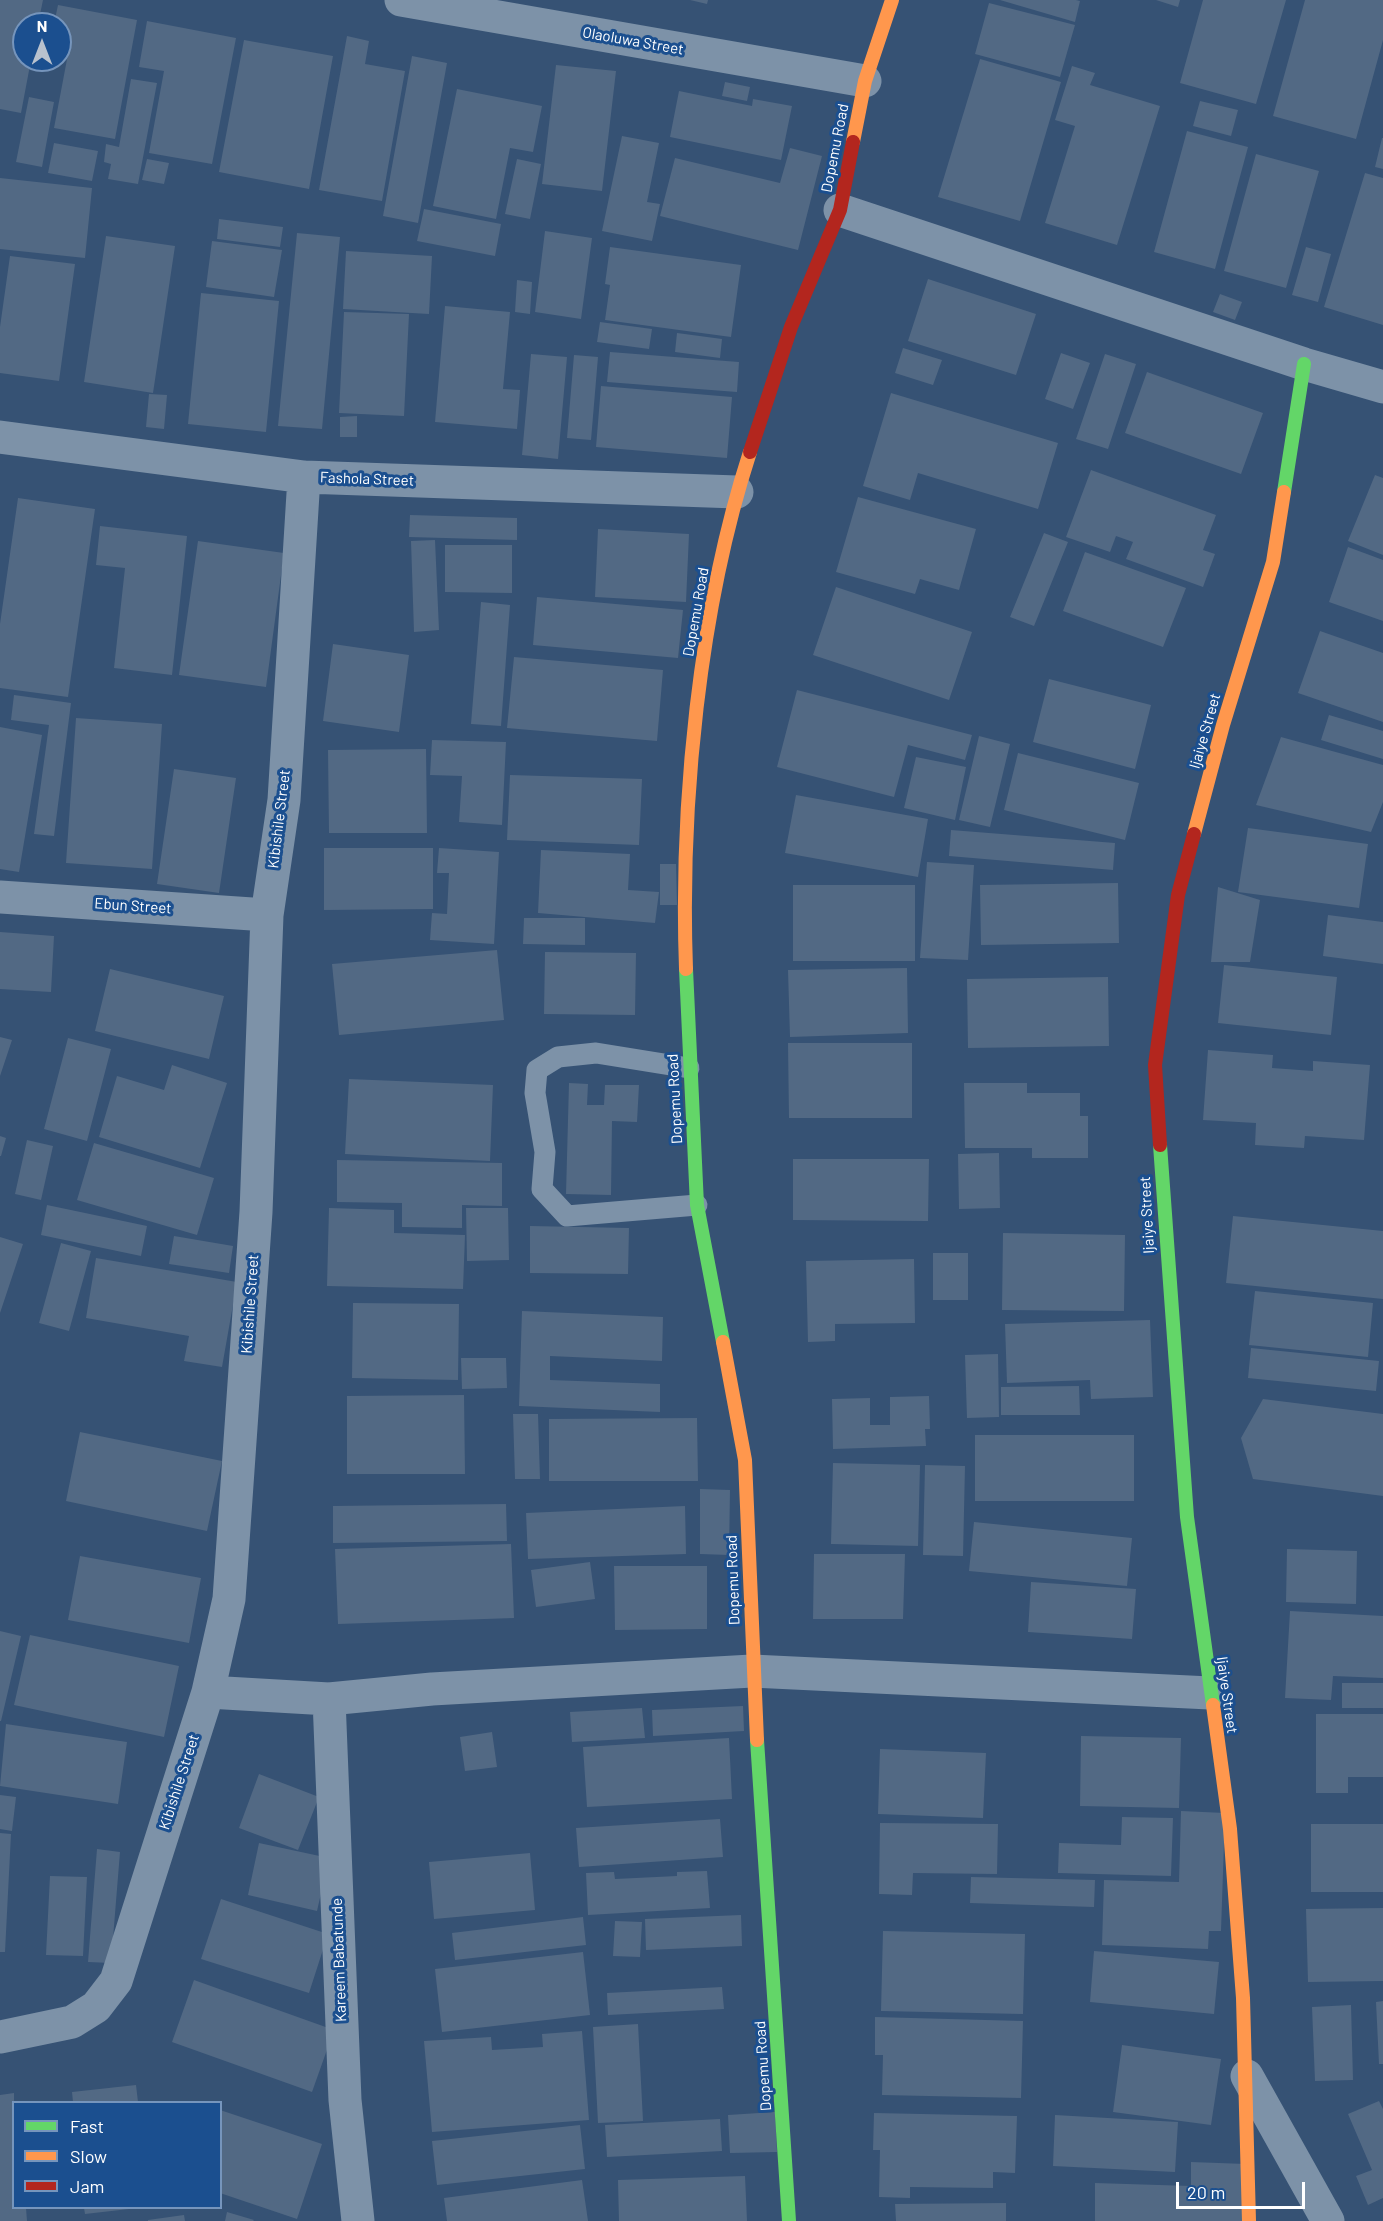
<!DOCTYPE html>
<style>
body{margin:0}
#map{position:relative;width:1383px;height:2221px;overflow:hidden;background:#365274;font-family:Barlow,sans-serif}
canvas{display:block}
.legend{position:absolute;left:12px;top:2101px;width:210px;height:108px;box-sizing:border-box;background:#1b4f8f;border:2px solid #7695bc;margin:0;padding:8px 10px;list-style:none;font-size:18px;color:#fff}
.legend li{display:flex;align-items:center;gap:12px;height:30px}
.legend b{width:30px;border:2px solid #7695bc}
.north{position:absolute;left:12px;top:12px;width:60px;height:60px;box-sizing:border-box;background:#1b4f8f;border:2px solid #7695bc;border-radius:50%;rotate:0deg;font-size:16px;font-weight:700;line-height:24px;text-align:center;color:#fff}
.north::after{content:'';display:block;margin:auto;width:21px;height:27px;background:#b9c2ce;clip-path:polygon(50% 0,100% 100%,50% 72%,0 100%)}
.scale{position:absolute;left:1176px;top:2182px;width:129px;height:27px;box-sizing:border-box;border:3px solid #fff;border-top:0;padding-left:8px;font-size:18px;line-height:21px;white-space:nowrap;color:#fff;-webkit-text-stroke:4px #1b4f8f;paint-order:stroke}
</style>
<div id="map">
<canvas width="1383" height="2221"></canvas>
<ul class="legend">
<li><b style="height:8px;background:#63d668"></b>Fast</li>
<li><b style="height:8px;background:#ff974d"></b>Slow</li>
<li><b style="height:8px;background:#b3261e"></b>Jam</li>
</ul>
<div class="north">N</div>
<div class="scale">20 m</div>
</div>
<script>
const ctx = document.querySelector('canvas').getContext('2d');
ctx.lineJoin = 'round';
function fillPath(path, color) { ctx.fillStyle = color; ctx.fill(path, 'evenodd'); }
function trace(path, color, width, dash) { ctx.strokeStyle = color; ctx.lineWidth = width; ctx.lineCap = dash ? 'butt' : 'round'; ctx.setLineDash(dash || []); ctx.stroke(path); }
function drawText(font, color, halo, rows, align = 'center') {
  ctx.font = font + ' Barlow,sans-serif'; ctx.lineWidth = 6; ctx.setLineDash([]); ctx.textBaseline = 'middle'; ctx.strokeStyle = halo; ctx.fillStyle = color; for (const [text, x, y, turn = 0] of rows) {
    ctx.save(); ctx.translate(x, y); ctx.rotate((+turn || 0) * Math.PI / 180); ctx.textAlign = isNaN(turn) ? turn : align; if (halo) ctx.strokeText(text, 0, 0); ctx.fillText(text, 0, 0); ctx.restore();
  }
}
fillPath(new Path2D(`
 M 0,0 L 43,0 L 38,24 L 24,24 L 24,60 L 31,60 L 21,113 L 0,109 Z
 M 690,0 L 708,0 L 707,4 Z
 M 1000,0 L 1076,0 L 1080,1 L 1075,22 Z
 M 1156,0 L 1180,0 L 1178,7 Z
 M 1203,0 L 1286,0 L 1256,104 L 1180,83 Z
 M 1305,0 L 1383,0 L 1383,40 L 1356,139 L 1273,116 Z
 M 989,3 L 1075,25 L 1060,77 L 975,54 Z
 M 58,5 L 137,20 L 115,139 L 54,128 L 68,54 L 60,53 L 60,24 L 54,24 Z
 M 147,21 L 236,38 L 212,164 L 149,153 L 164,71 L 139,67 Z
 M 347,36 L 369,41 L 365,64 L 405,71 L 382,201 L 319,190 Z
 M 244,40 L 333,56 L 309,189 L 219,172 Z
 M 412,56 L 447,63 L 418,223 L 383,216 Z
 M 980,59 L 1061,82 L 1020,221 L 938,197 Z
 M 556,65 L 616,71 L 602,191 L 542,184 Z
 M 1072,66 L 1095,73 L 1090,85 L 1160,106 L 1117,245 L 1045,223 L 1075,126 L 1055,120 Z
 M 131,79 L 157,83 L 138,184 L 108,179 L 111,164 L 104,162 L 106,144 L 119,147 Z
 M 725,82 L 750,87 L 747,101 L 722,96 Z
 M 457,89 L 542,106 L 533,152 L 510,148 L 496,219 L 433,206 Z
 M 679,91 L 752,106 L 753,99 L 792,106 L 781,160 L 670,137 Z
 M 29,97 L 54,102 L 42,167 L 16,162 Z
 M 1200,101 L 1238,110 L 1231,136 L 1193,126 Z
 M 1187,131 L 1248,147 L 1215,269 L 1154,252 Z
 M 622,136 L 659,143 L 647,202 L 660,204 L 652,241 L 602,231 Z
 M 1382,138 L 1383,138 L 1383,169 L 1375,167 Z
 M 54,143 L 98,151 L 92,181 L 48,173 Z
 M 790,148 L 822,156 L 798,250 L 660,216 L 675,158 L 780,183 Z
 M 1256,154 L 1319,171 L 1286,288 L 1224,271 Z
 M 147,159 L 169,163 L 164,184 L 142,180 Z
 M 517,159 L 541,164 L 530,219 L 505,214 Z
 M 1365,173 L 1383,178 L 1383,325 L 1324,307 Z
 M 0,178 L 92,188 L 85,258 L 0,249 Z
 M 424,209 L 501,224 L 495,256 L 417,241 Z
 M 219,219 L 283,227 L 280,247 L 217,239 Z
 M 545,231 L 592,238 L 581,319 L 535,312 Z
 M 297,233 L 340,237 L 322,429 L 278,426 Z
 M 106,236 L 175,246 L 153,393 L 84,382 Z
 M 212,241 L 282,250 L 274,297 L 206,287 Z
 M 610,247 L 741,265 L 731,337 L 605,320 L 610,285 L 605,284 Z
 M 1306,247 L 1331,254 L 1318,302 L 1292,295 Z
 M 346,251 L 432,256 L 429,314 L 343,309 Z
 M 10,256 L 75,264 L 59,381 L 0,373 L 0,327 Z
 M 928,279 L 1036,314 L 1016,375 L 908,341 Z
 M 517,280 L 532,282 L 530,314 L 515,312 Z
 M 201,293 L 279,301 L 266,432 L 188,424 Z
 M 1220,294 L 1242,302 L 1235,320 L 1213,312 Z
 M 445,306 L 510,312 L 503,389 L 520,390 L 517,429 L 435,422 Z
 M 344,312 L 409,314 L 404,416 L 339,413 Z
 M 600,322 L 652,329 L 649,349 L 597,342 Z
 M 677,333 L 722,339 L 720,358 L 675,352 Z
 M 903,348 L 942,360 L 933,385 L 895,373 Z
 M 610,352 L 739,362 L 737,392 L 607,382 Z
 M 1061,353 L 1090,363 L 1073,409 L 1045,399 Z
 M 531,354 L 567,357 L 558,459 L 522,455 Z
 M 1105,354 L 1136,364 L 1108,449 L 1076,439 Z
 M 574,355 L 598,357 L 591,440 L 567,438 Z
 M 1147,372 L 1263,413 L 1241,474 L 1125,433 Z
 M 601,386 L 732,397 L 727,458 L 596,447 Z
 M 891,393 L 1058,443 L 1038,509 L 918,473 L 910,500 L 863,486 Z
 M 149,394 L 167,395 L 164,429 L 146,427 Z
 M 357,416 L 357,437 L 340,437 L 340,417 Z
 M 1091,470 L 1216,515 L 1203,550 L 1215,554 L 1203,587 L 1126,559 L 1133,542 L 1116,536 L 1110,552 L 1066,537 Z
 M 1375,475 L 1383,478 L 1383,555 L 1348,541 Z
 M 858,497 L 976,529 L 959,590 L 920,579 L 915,594 L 836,572 Z
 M 18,498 L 95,509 L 68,697 L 0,688 L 0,624 Z
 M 410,515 L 517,518 L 517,540 L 409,537 Z
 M 100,526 L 187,536 L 172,675 L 114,668 L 125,568 L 96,565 Z
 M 598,529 L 689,534 L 686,602 L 595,597 Z
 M 1044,533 L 1068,542 L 1034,626 L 1010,617 Z
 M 435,540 L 439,630 L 414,632 L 411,541 Z
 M 198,541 L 284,553 L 266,687 L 179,675 Z
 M 445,545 L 512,545 L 512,593 L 445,592 Z
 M 1348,547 L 1383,560 L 1383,621 L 1329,602 Z
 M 1085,552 L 1186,588 L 1163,647 L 1063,611 Z
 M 836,587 L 972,632 L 949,700 L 813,655 Z
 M 537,597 L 683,610 L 678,658 L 533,645 Z
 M 481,602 L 510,605 L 501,726 L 471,724 Z
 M 1320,631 L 1383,653 L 1383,722 L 1298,693 Z
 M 333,644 L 409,655 L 399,732 L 323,721 Z
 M 514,657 L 663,670 L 657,741 L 507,728 Z
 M 1049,679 L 1151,705 L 1135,769 L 1033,742 Z
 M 797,690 L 972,735 L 965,760 L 908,745 L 894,797 L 777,767 Z
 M 14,695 L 71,703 L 54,836 L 34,834 L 49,725 L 11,720 Z
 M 1329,715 L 1383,731 L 1383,759 L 1321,740 Z
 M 76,718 L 162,724 L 152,869 L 66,863 Z
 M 0,727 L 42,735 L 19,872 L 0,869 Z
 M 979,736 L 1010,744 L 990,827 L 959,820 Z
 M 1281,737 L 1383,765 L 1383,802 L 1371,832 L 1256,805 Z
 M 432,740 L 506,742 L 502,825 L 459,822 L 462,776 L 430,775 Z
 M 426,749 L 427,833 L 329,833 L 328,750 Z
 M 1018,753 L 1139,783 L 1125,840 L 1004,810 Z
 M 916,757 L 966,767 L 955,820 L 904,808 Z
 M 174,769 L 236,778 L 219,893 L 157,884 Z
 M 510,775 L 642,779 L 639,845 L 507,840 Z
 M 796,795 L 928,819 L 918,877 L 785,853 Z
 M 1248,828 L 1368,844 L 1359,908 L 1238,892 Z
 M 951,830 L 1115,843 L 1113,870 L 949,856 Z
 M 324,848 L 433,848 L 433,909 L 324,910 Z
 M 439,848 L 499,852 L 494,944 L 430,940 L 432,913 L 447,914 L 449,873 L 437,873 Z
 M 541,850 L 630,854 L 628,890 L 659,892 L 655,923 L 538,913 Z
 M 927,862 L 974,865 L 968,960 L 920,958 Z
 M 660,864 L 676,864 L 677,905 L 660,905 Z
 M 1118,883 L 1119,943 L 981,945 L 980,885 Z
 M 793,885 L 915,885 L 915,961 L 793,961 Z
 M 1218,887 L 1260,900 L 1250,962 L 1211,962 Z
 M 1328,915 L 1383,922 L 1383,964 L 1323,956 Z
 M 524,918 L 585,918 L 585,945 L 523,944 Z
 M 0,932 L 54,936 L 51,992 L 0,989 Z
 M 497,950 L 504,1020 L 339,1035 L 332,964 Z
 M 545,952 L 636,953 L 635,1015 L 544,1014 Z
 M 1224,965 L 1337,977 L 1331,1035 L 1218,1023 Z
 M 907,968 L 908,1033 L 790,1037 L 788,970 Z
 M 110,969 L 224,996 L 209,1059 L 95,1031 Z
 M 1108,977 L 1109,1046 L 968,1048 L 967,979 Z
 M 0,1037 L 12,1040 L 0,1076 Z
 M 68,1038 L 111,1049 L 87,1141 L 44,1129 Z
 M 788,1043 L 912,1043 L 912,1118 L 789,1118 Z
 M 1208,1050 L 1273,1055 L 1272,1068 L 1313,1071 L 1313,1061 L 1370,1065 L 1364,1140 L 1305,1136 L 1304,1148 L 1255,1145 L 1256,1123 L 1203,1120 Z
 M 172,1065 L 227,1083 L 200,1168 L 99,1137 L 117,1076 L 164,1090 Z
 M 349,1079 L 493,1085 L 490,1161 L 345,1154 Z
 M 569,1083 L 588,1084 L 587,1105 L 604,1105 L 605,1085 L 639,1085 L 637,1122 L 612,1121 L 611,1195 L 566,1194 Z
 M 964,1083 L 1027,1083 L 1027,1093 L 1080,1093 L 1080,1116 L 1088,1116 L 1088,1158 L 1032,1158 L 1032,1148 L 965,1148 Z
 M 0,1136 L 6,1138 L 1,1156 L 0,1156 Z
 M 27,1140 L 53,1146 L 41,1200 L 15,1194 Z
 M 94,1143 L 214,1178 L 197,1235 L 77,1200 Z
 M 999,1153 L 1000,1208 L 959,1209 L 958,1154 Z
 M 793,1159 L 929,1159 L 928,1221 L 793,1220 Z
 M 337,1160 L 502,1163 L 502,1206 L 462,1205 L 462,1228 L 402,1227 L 402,1203 L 337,1202 Z
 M 47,1205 L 147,1226 L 141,1256 L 41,1235 Z
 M 329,1208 L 394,1210 L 394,1233 L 465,1235 L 463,1289 L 327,1286 Z
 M 466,1208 L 508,1208 L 509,1260 L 467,1261 Z
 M 1233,1216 L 1383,1231 L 1383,1299 L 1226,1283 Z
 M 530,1226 L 629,1228 L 628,1274 L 530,1273 Z
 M 1003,1233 L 1125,1235 L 1124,1311 L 1002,1310 Z
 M 174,1236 L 233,1246 L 229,1273 L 169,1264 Z
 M 0,1237 L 23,1244 L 0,1313 Z
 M 61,1243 L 91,1251 L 69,1331 L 39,1323 Z
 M 933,1253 L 968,1253 L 968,1300 L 933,1300 Z
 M 96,1258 L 237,1282 L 222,1367 L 184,1361 L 189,1336 L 86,1318 Z
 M 914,1259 L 915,1323 L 835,1324 L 835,1341 L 808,1342 L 806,1261 Z
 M 1255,1291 L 1373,1303 L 1368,1357 L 1249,1345 Z
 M 353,1303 L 459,1304 L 458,1380 L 352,1378 Z
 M 522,1311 L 663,1317 L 662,1361 L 550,1356 L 550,1380 L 660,1384 L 660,1412 L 519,1406 Z
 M 1150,1320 L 1153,1397 L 1091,1399 L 1090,1380 L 1007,1383 L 1005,1324 Z
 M 1251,1348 L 1379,1361 L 1376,1391 L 1248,1378 Z
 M 998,1354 L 999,1417 L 967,1418 L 965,1355 Z
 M 461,1358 L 506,1358 L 507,1388 L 462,1389 Z
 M 1079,1386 L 1080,1415 L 1001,1415 L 1001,1387 Z
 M 464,1395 L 465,1474 L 347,1474 L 347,1396 Z
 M 929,1396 L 930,1429 L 925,1429 L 926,1446 L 833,1449 L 832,1399 L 870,1398 L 870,1425 L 890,1425 L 890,1397 Z
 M 1263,1399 L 1383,1414 L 1383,1496 L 1253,1479 L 1241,1438 Z
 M 513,1414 L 538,1414 L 540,1479 L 515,1479 Z
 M 697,1418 L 698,1481 L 549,1481 L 549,1419 Z
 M 80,1432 L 222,1461 L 207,1531 L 66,1501 Z
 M 975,1435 L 1134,1435 L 1134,1501 L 975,1501 Z
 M 833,1463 L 920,1465 L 918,1546 L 831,1544 Z
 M 925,1465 L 965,1466 L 963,1556 L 923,1555 Z
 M 700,1489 L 730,1490 L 729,1555 L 700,1554 Z
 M 506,1504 L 507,1541 L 333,1543 L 333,1506 Z
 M 685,1506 L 686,1554 L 528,1559 L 526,1513 Z
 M 974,1522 L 1132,1538 L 1127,1586 L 969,1571 Z
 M 511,1544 L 514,1618 L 338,1624 L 335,1549 Z
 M 1287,1549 L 1357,1551 L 1356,1604 L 1286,1602 Z
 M 814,1554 L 905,1554 L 903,1619 L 813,1619 Z
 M 80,1556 L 201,1578 L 189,1643 L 68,1620 Z
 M 590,1562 L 595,1599 L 536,1607 L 531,1570 Z
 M 614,1566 L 707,1566 L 707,1629 L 615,1630 Z
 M 1031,1582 L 1136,1589 L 1132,1639 L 1028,1632 Z
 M 1290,1611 L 1383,1616 L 1383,1678 L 1333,1676 L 1331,1700 L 1285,1698 Z
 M 0,1631 L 21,1636 L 1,1721 L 0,1721 Z
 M 30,1635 L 179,1666 L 164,1737 L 14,1705 Z
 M 1342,1683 L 1383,1683 L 1383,1708 L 1342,1708 Z
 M 743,1706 L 744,1731 L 653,1736 L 652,1710 Z
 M 642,1708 L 645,1738 L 572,1742 L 570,1712 Z
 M 1316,1714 L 1383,1714 L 1383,1777 L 1348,1777 L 1348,1793 L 1316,1793 Z
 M 6,1724 L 127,1742 L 118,1804 L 0,1786 Z
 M 492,1732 L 497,1767 L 465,1771 L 460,1737 Z
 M 1081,1736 L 1181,1738 L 1179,1808 L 1080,1806 Z
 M 729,1738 L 732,1799 L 587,1807 L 583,1747 Z
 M 880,1749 L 986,1753 L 983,1818 L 878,1814 Z
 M 259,1774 L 319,1797 L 298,1850 L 239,1828 Z
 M 0,1795 L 16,1797 L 12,1831 L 0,1829 Z
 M 1181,1811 L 1225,1813 L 1221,1931 L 1209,1931 L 1208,1949 L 1102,1945 L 1104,1880 L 1179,1882 Z
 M 1122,1817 L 1173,1818 L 1171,1876 L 1058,1873 L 1059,1843 L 1121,1845 Z
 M 720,1819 L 723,1857 L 579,1867 L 576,1828 Z
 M 880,1823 L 998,1824 L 997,1874 L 913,1873 L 912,1895 L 879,1894 Z
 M 1311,1824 L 1383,1824 L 1383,1892 L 1311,1892 Z
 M 0,1833 L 11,1834 L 5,1952 L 0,1952 Z
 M 259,1843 L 329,1858 L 317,1911 L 248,1895 Z
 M 97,1849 L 120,1852 L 111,1963 L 88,1962 Z
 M 530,1853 L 535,1910 L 434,1919 L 429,1862 Z
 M 707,1871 L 710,1908 L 588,1915 L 586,1873 L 614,1872 L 615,1879 L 677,1876 L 677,1872 Z
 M 50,1876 L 87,1877 L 83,1956 L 46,1955 Z
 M 971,1877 L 1095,1880 L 1094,1907 L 970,1903 Z
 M 221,1899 L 328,1934 L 309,1993 L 201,1959 Z
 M 1383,1908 L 1383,1981 L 1308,1982 L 1306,1909 Z
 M 741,1915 L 742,1946 L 646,1950 L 645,1919 Z
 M 583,1917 L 586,1945 L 455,1960 L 452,1933 Z
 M 615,1921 L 642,1922 L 640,1957 L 613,1956 Z
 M 883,1931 L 1025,1934 L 1023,2014 L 881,2011 Z
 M 1094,1951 L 1219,1962 L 1214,2014 L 1090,2002 Z
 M 583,1952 L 590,2015 L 442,2032 L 435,1969 Z
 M 194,1980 L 334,2030 L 312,2092 L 172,2042 Z
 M 722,1987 L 724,2009 L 608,2015 L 607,1993 Z
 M 1383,2001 L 1383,2064 L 1379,2064 L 1376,2002 Z
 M 1351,2005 L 1353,2080 L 1315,2081 L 1312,2007 Z
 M 875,2017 L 1023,2021 L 1021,2098 L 882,2095 L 883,2055 L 875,2055 Z
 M 638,2024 L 643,2121 L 598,2123 L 593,2027 Z
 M 582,2031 L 589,2120 L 432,2132 L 424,2041 L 491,2037 L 492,2050 L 543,2047 L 542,2034 Z
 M 1122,2045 L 1221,2059 L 1211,2125 L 1113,2112 Z
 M 136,2085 L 138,2102 L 73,2102 L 72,2092 Z
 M 14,2093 L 14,2208 L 26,2208 L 27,2221 L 0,2221 L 0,2095 Z
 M 1379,2101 L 1383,2109 L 1383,2198 L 1368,2205 L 1356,2176 L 1372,2170 L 1348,2114 Z
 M 220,2110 L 322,2144 L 297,2219 L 220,2193 Z
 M 775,2112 L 777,2152 L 730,2153 L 728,2115 Z
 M 874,2113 L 1017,2116 L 1015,2173 L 993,2172 L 993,2188 L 910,2187 L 910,2198 L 879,2197 L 880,2150 L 873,2150 Z
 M 1055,2115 L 1178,2122 L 1175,2172 L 1053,2166 Z
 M 720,2119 L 722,2151 L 607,2157 L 605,2125 Z
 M 580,2125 L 585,2169 L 437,2185 L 432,2141 Z
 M 1191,2162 L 1246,2164 L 1244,2221 L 1095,2221 L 1095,2183 L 1191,2186 Z
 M 745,2176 L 747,2221 L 619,2221 L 618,2180 Z
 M 582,2180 L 588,2221 L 447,2221 L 444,2198 Z
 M 1006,2203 L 1006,2221 L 896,2221 L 895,2204 Z
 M 84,2208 L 129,2208 L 129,2209 L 85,2214 Z
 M 227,2212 L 254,2220 L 253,2221 L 225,2221 Z
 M 184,2215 L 185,2221 L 148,2221 L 148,2220 Z`), '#526984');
trace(new Path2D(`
 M 689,1068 L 596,1053 L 558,1057 L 537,1070 L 535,1093 L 545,1152 L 542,1189 L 567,1216 L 697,1205`), '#7d92a8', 21);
trace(new Path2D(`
 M 401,0 L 865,81
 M 840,210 L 1304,364 L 1383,387
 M 0,437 L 304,477 L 737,492
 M 0,897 L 267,915
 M 208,1692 L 329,1699 L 432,1689 L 752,1671 L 1210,1693
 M 329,1699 L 345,2100 L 358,2221
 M 0,2037 L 72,2022 L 96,2007 L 116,1981 L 208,1692 L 229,1599 L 256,1212 L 267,915 L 284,800 L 304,477
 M 1247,2076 L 1328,2221`), '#7d92a8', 33);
trace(new Path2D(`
 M 1284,492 L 1304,364
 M 686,969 L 697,1205 L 723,1342
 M 1160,1145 L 1187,1517 L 1213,1705
 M 757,1740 L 789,2221`), '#63d668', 14);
trace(new Path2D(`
 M 853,142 L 865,81 L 892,0
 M 1194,834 L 1223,725 L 1273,562 L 1284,492
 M 686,969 C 680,804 699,609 750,452
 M 723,1342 L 745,1460 L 757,1740
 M 1213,1705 L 1230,1829 L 1243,1998 L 1249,2221`), '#ff974d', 14);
trace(new Path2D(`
 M 750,452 L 791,327 L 840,210 L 853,142
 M 1160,1145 L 1155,1065 L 1178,895 L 1194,834`), '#b3261e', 14);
drawText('15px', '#fff', '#1b4f8f', [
 ["Olaoluwa Street",633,41,10],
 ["Dopemu Road",835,148,-79],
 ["Fashola Street",367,479,2],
 ["Dopemu Road",696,612,-80],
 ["Ijaiye Street",1205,731,-74],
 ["Kibishile Street",279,819,-83],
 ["Ebun Street",133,906,4],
 ["Dopemu Road",675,1099,-93],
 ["Ijaiye Street",1147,1215,-93],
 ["Kibishile Street",250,1304,-86],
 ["Dopemu Road",733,1580,-92],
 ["Ijaiye Street",1227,1695,82],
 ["Kibishile Street",179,1782,-72],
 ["Kareem Babatunde",339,1960,-92],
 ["Dopemu Road",763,2066,-94]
]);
</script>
